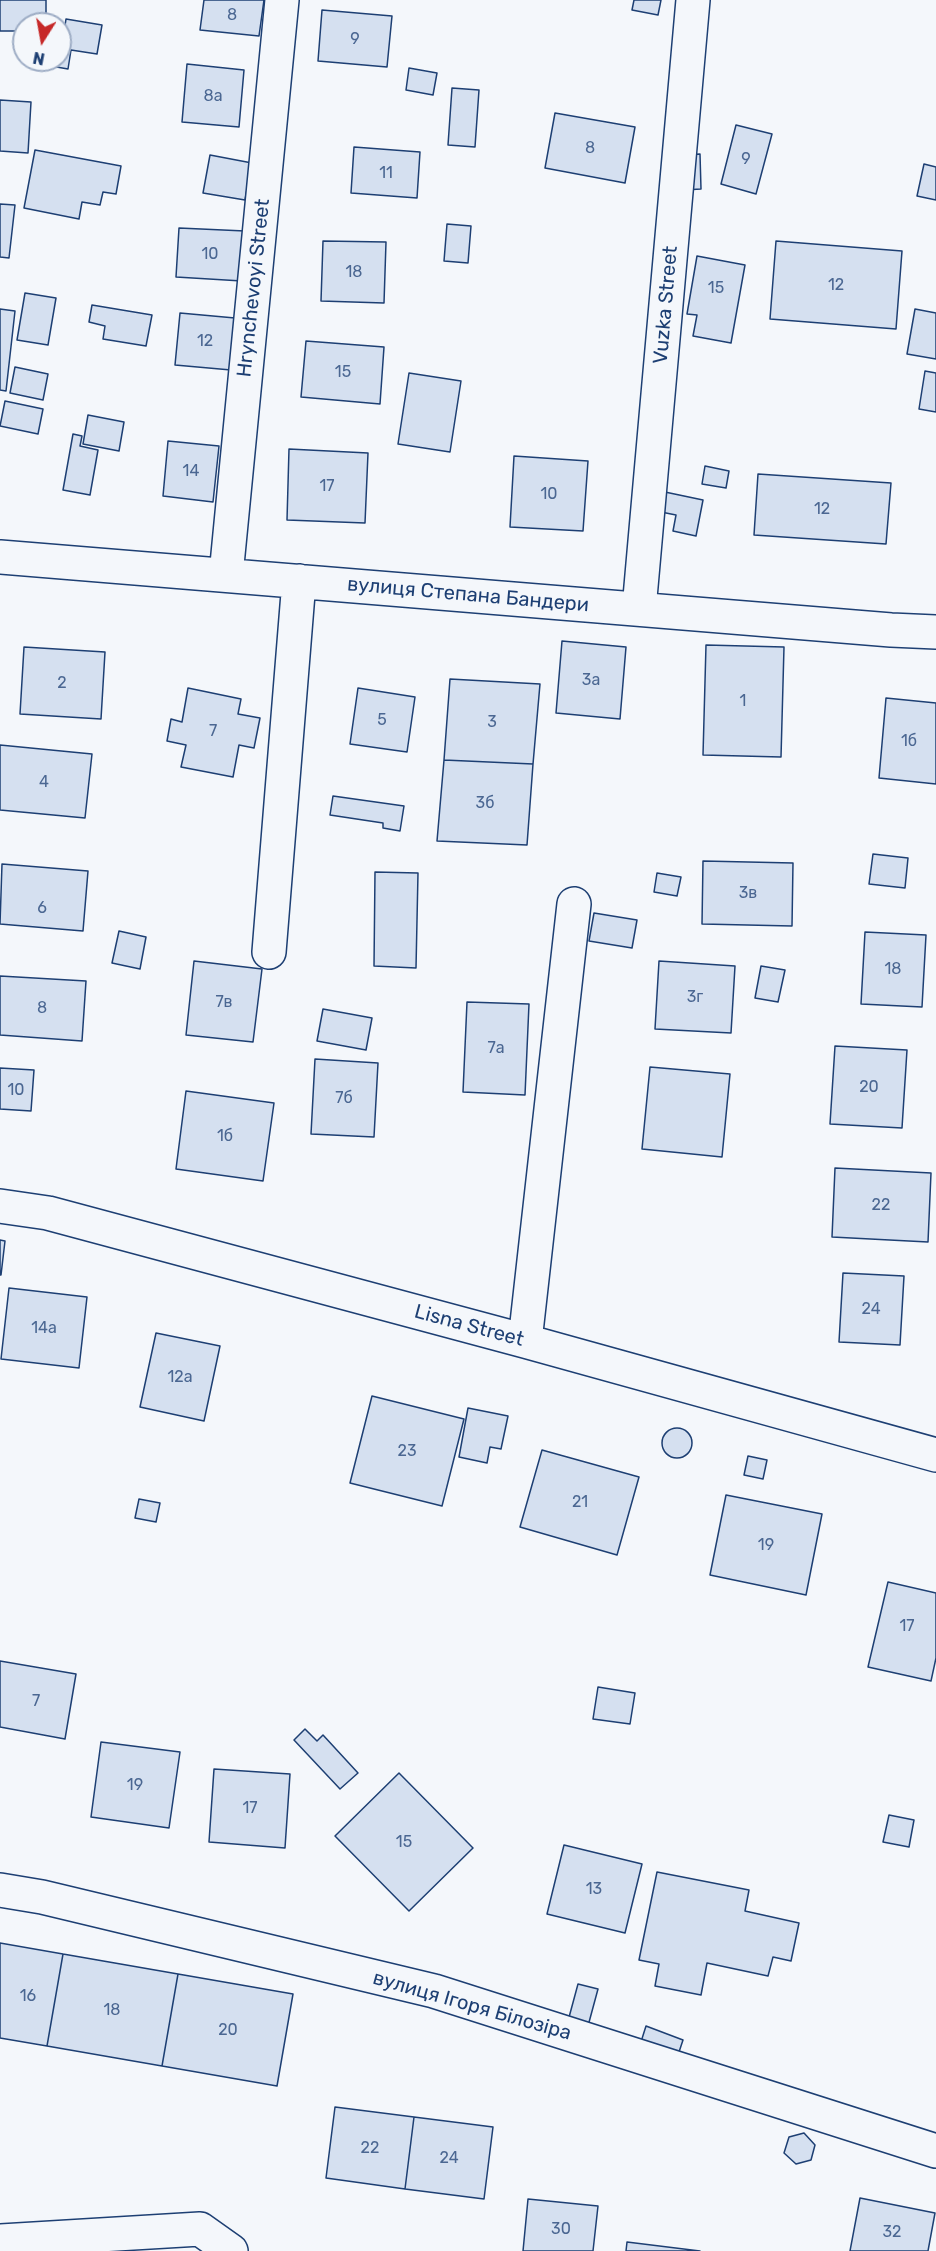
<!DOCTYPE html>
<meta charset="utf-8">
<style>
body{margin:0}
#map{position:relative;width:936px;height:2251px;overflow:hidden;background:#f4f7fb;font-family:Rubik,sans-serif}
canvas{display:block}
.north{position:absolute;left:12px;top:12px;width:60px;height:60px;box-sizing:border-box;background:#f4f7fb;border:2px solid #9eadc5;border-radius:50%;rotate:191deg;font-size:16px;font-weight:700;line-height:24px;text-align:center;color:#1d3f73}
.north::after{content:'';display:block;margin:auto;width:21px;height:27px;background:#c62828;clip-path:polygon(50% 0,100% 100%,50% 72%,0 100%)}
</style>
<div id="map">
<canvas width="936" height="2251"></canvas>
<div class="north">N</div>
</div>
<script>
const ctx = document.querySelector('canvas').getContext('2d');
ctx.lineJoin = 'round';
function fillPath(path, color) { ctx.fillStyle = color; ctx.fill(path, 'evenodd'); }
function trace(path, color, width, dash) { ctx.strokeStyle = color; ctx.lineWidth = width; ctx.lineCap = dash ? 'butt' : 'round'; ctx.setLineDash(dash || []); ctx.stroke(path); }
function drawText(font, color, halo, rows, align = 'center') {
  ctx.font = font + ' Rubik,sans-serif'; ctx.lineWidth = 4.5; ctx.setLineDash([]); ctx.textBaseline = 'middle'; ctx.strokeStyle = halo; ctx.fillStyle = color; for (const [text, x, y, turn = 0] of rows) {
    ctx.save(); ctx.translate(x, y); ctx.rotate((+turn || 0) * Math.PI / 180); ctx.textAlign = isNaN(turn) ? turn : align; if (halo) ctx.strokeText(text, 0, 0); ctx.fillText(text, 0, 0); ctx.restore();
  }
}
const building = new Path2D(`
 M 0,0 L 46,0 L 46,24 L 24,24 L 24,31 L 0,31 Z
 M 204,0 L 264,0 L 259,36 L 200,30 Z
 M 634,0 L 661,0 L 658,15 L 632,10 Z
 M 322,10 L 392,16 L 387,67 L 318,61 Z
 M 66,19 L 102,25 L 97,54 L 71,50 L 68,69 L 28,62 L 29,60 L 60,60 Z
 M 187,64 L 244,70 L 239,127 L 182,122 Z
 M 409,68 L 437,73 L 433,95 L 406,90 Z
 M 452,88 L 479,90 L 475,147 L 448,145 Z
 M 0,100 L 31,102 L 28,153 L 0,151 Z
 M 555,113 L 635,127 L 625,183 L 545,168 Z
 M 736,125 L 772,134 L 756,194 L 721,184 Z
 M 354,147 L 420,152 L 417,198 L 351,193 Z
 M 35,150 L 121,166 L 116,194 L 103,192 L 100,205 L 82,202 L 79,219 L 24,208 Z
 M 700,154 L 701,189 L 684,190 L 682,155 Z
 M 210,155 L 252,163 L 245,200 L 203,193 Z
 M 924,164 L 936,167 L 936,200 L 917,196 Z
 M 0,204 L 15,205 L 9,258 L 0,257 Z
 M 447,224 L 471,226 L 468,263 L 444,261 Z
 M 179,228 L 245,231 L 242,281 L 176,277 Z
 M 323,241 L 386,242 L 384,303 L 321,301 Z
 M 776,241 L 902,251 L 896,329 L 770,319 Z
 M 697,256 L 745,265 L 731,343 L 693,336 L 697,315 L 687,314 Z
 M 25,293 L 56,298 L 48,345 L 17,340 Z
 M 92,305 L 152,315 L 146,346 L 103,339 L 105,326 L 89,322 Z
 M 0,309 L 15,311 L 6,391 L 0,390 Z
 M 915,309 L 936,313 L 936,359 L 907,354 Z
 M 180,313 L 235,318 L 231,370 L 175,365 Z
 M 306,341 L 384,347 L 380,404 L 301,397 Z
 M 15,367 L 48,374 L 43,400 L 10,393 Z
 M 925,371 L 936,373 L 936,412 L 919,409 Z
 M 409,373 L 461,381 L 450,452 L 398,444 Z
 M 5,401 L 43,409 L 38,434 L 0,426 Z
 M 88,415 L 124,422 L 119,451 L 83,444 Z
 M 73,434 L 82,436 L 80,446 L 98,450 L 90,495 L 63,490 Z
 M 168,441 L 219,446 L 213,502 L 163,496 Z
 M 289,449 L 368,453 L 365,523 L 287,520 Z
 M 514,456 L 588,461 L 583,531 L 510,527 Z
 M 705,466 L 729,471 L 726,488 L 702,484 Z
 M 758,474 L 891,483 L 886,544 L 754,535 Z
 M 665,492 L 703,500 L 696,536 L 673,531 L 676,515 L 661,512 Z
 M 562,641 L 626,647 L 620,719 L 556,713 Z
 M 706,645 L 784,647 L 781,757 L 703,755 Z
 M 24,647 L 105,652 L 101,719 L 20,714 Z
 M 450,679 L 540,684 L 533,764 L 444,760 Z
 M 188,688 L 241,699 L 238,714 L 260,718 L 254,748 L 239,745 L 233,777 L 181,767 L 186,745 L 167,741 L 171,719 L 182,722 Z
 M 358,688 L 415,697 L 407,752 L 350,744 Z
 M 886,698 L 936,703 L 936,784 L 879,778 Z
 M 0,745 L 92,754 L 85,818 L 0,810 Z
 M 444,760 L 533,764 L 527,845 L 437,841 Z
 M 333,796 L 404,806 L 400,831 L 383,828 L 383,823 L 330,815 Z
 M 873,854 L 908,858 L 905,888 L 869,884 Z
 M 703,861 L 793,863 L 792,926 L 702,924 Z
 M 2,864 L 88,871 L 83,931 L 0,924 Z
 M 375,872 L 418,873 L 416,968 L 374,966 Z
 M 657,873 L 681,877 L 677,896 L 654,892 Z
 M 594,913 L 637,920 L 632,948 L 589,941 Z
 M 119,931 L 146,937 L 140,969 L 112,963 Z
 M 865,932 L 926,935 L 922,1007 L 861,1004 Z
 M 194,961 L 262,969 L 253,1042 L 186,1035 Z
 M 659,961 L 735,966 L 731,1033 L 655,1029 Z
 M 761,966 L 785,970 L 778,1002 L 755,998 Z
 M 0,976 L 86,981 L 82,1041 L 0,1035 Z
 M 467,1002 L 529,1004 L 525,1095 L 463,1092 Z
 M 323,1009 L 372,1018 L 366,1050 L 317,1041 Z
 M 835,1046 L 907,1050 L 902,1128 L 830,1124 Z
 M 315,1059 L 378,1063 L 374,1137 L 311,1134 Z
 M 650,1067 L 730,1074 L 722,1157 L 642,1149 Z
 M 0,1068 L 34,1070 L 31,1111 L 0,1109 Z
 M 186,1091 L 274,1103 L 263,1181 L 176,1169 Z
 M 835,1168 L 931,1173 L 928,1242 L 832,1237 Z
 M 0,1240 L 5,1241 L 1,1275 L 0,1275 Z
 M 843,1273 L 904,1276 L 900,1345 L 839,1342 Z
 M 9,1288 L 87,1297 L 79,1368 L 1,1359 Z
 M 156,1333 L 220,1346 L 204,1421 L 140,1407 Z
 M 372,1396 L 464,1419 L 442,1506 L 350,1483 Z
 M 468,1408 L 508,1416 L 501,1449 L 490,1447 L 487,1463 L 459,1457 Z
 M662 1443a15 15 0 1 1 30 0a15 15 0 1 1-30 0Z
 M 542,1450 L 639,1477 L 617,1555 L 520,1527 Z
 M 748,1456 L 767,1460 L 763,1479 L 744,1475 Z
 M 726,1495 L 822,1514 L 806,1595 L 710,1575 Z
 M 139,1499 L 160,1503 L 156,1522 L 135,1518 Z
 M 888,1582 L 936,1593 L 936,1658 L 931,1681 L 868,1667 Z
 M 0,1661 L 76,1674 L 65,1739 L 0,1727 Z
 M 598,1687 L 635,1693 L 630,1724 L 593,1719 Z
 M 305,1729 L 317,1741 L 323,1735 L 358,1773 L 340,1789 L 294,1740 Z
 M 101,1742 L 180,1752 L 169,1828 L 91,1817 Z
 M 214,1769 L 290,1774 L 285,1848 L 209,1842 Z
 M 399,1773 L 473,1848 L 409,1911 L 335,1836 Z
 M 889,1815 L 914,1820 L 909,1847 L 883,1842 Z
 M 564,1845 L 642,1864 L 625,1933 L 547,1914 Z
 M 657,1872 L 749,1890 L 745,1911 L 799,1923 L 791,1961 L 773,1957 L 768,1976 L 707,1963 L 701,1995 L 655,1986 L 659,1964 L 639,1960 Z
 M 0,1943 L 63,1954 L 47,2046 L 0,2038 Z
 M 63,1954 L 178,1974 L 162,2066 L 47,2046 Z
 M 178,1974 L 293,1994 L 277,2086 L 162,2066 Z
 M 578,1984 L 598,1989 L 588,2026 L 568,2021 Z
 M 646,2026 L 683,2040 L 677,2058 L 640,2045 Z
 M 335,2107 L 414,2117 L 405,2189 L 326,2178 Z
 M 414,2117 L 493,2127 L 484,2199 L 405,2189 Z
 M 804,2133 L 815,2145 L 811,2160 L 796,2164 L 784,2153 L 789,2137 Z
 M 860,2198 L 935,2213 L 928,2251 L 850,2251 Z
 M 528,2199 L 598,2206 L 593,2251 L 523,2251 Z
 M 627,2242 L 700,2251 L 626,2251 Z`);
fillPath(building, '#d5e0f0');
trace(building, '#1d3f73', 1.5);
const minor = new Path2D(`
 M 0,557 L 891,630 L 936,632
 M 226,575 L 282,0
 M 639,609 L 693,0
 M 269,952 L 299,581
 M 0,1206 L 48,1213 L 525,1341 L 936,1455
 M 525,1341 L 574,904
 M 0,1890 L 42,1897 L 434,1991 L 936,2151
 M 0,2241 L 200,2229 L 231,2251`);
trace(minor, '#1d3f73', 36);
trace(minor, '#f4f7fb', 33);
drawText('16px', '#4b6792', null, [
 ["8",232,15],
 ["9",355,39],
 ["8а",213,96],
 ["8",590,148],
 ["9",746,159],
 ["11",386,173],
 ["10",210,254],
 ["18",354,272],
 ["12",836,285],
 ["15",716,288],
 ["12",205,341],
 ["15",343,372],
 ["14",191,471],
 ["17",327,486],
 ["10",549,494],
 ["12",822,509],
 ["3а",591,680],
 ["2",62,683],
 ["1",743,701],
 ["5",382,720],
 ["3",492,722],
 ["7",213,731],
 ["1б",909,741],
 ["4",44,782],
 ["3б",485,803],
 ["3в",748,893],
 ["6",42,908],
 ["18",893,969],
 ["3г",695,997],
 ["7в",224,1002],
 ["8",42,1008],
 ["7а",496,1048],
 ["20",869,1087],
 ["10",16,1090],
 ["7б",344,1098],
 ["1б",225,1136],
 ["22",881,1205],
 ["24",871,1309],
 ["14а",44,1328],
 ["12а",180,1377],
 ["23",407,1451],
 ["21",580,1502],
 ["19",766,1545],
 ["17",907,1626],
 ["7",36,1701],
 ["19",135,1785],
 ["17",250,1808],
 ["15",404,1842],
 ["13",594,1889],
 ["16",28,1996],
 ["18",112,2010],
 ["20",228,2030],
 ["22",370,2148],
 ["24",449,2158],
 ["30",561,2229],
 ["32",892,2232]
]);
drawText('20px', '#1d3f73', '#f4f7fb', [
 ["Hrynchevoyi Street",254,288,-84],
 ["Vuzka Street",666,305,-85],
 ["вулиця Степана Бандери",468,595,5],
 ["Lisna Street",469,1326,15],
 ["вулиця Ігоря Білозіра",472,2006,16]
]);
</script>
